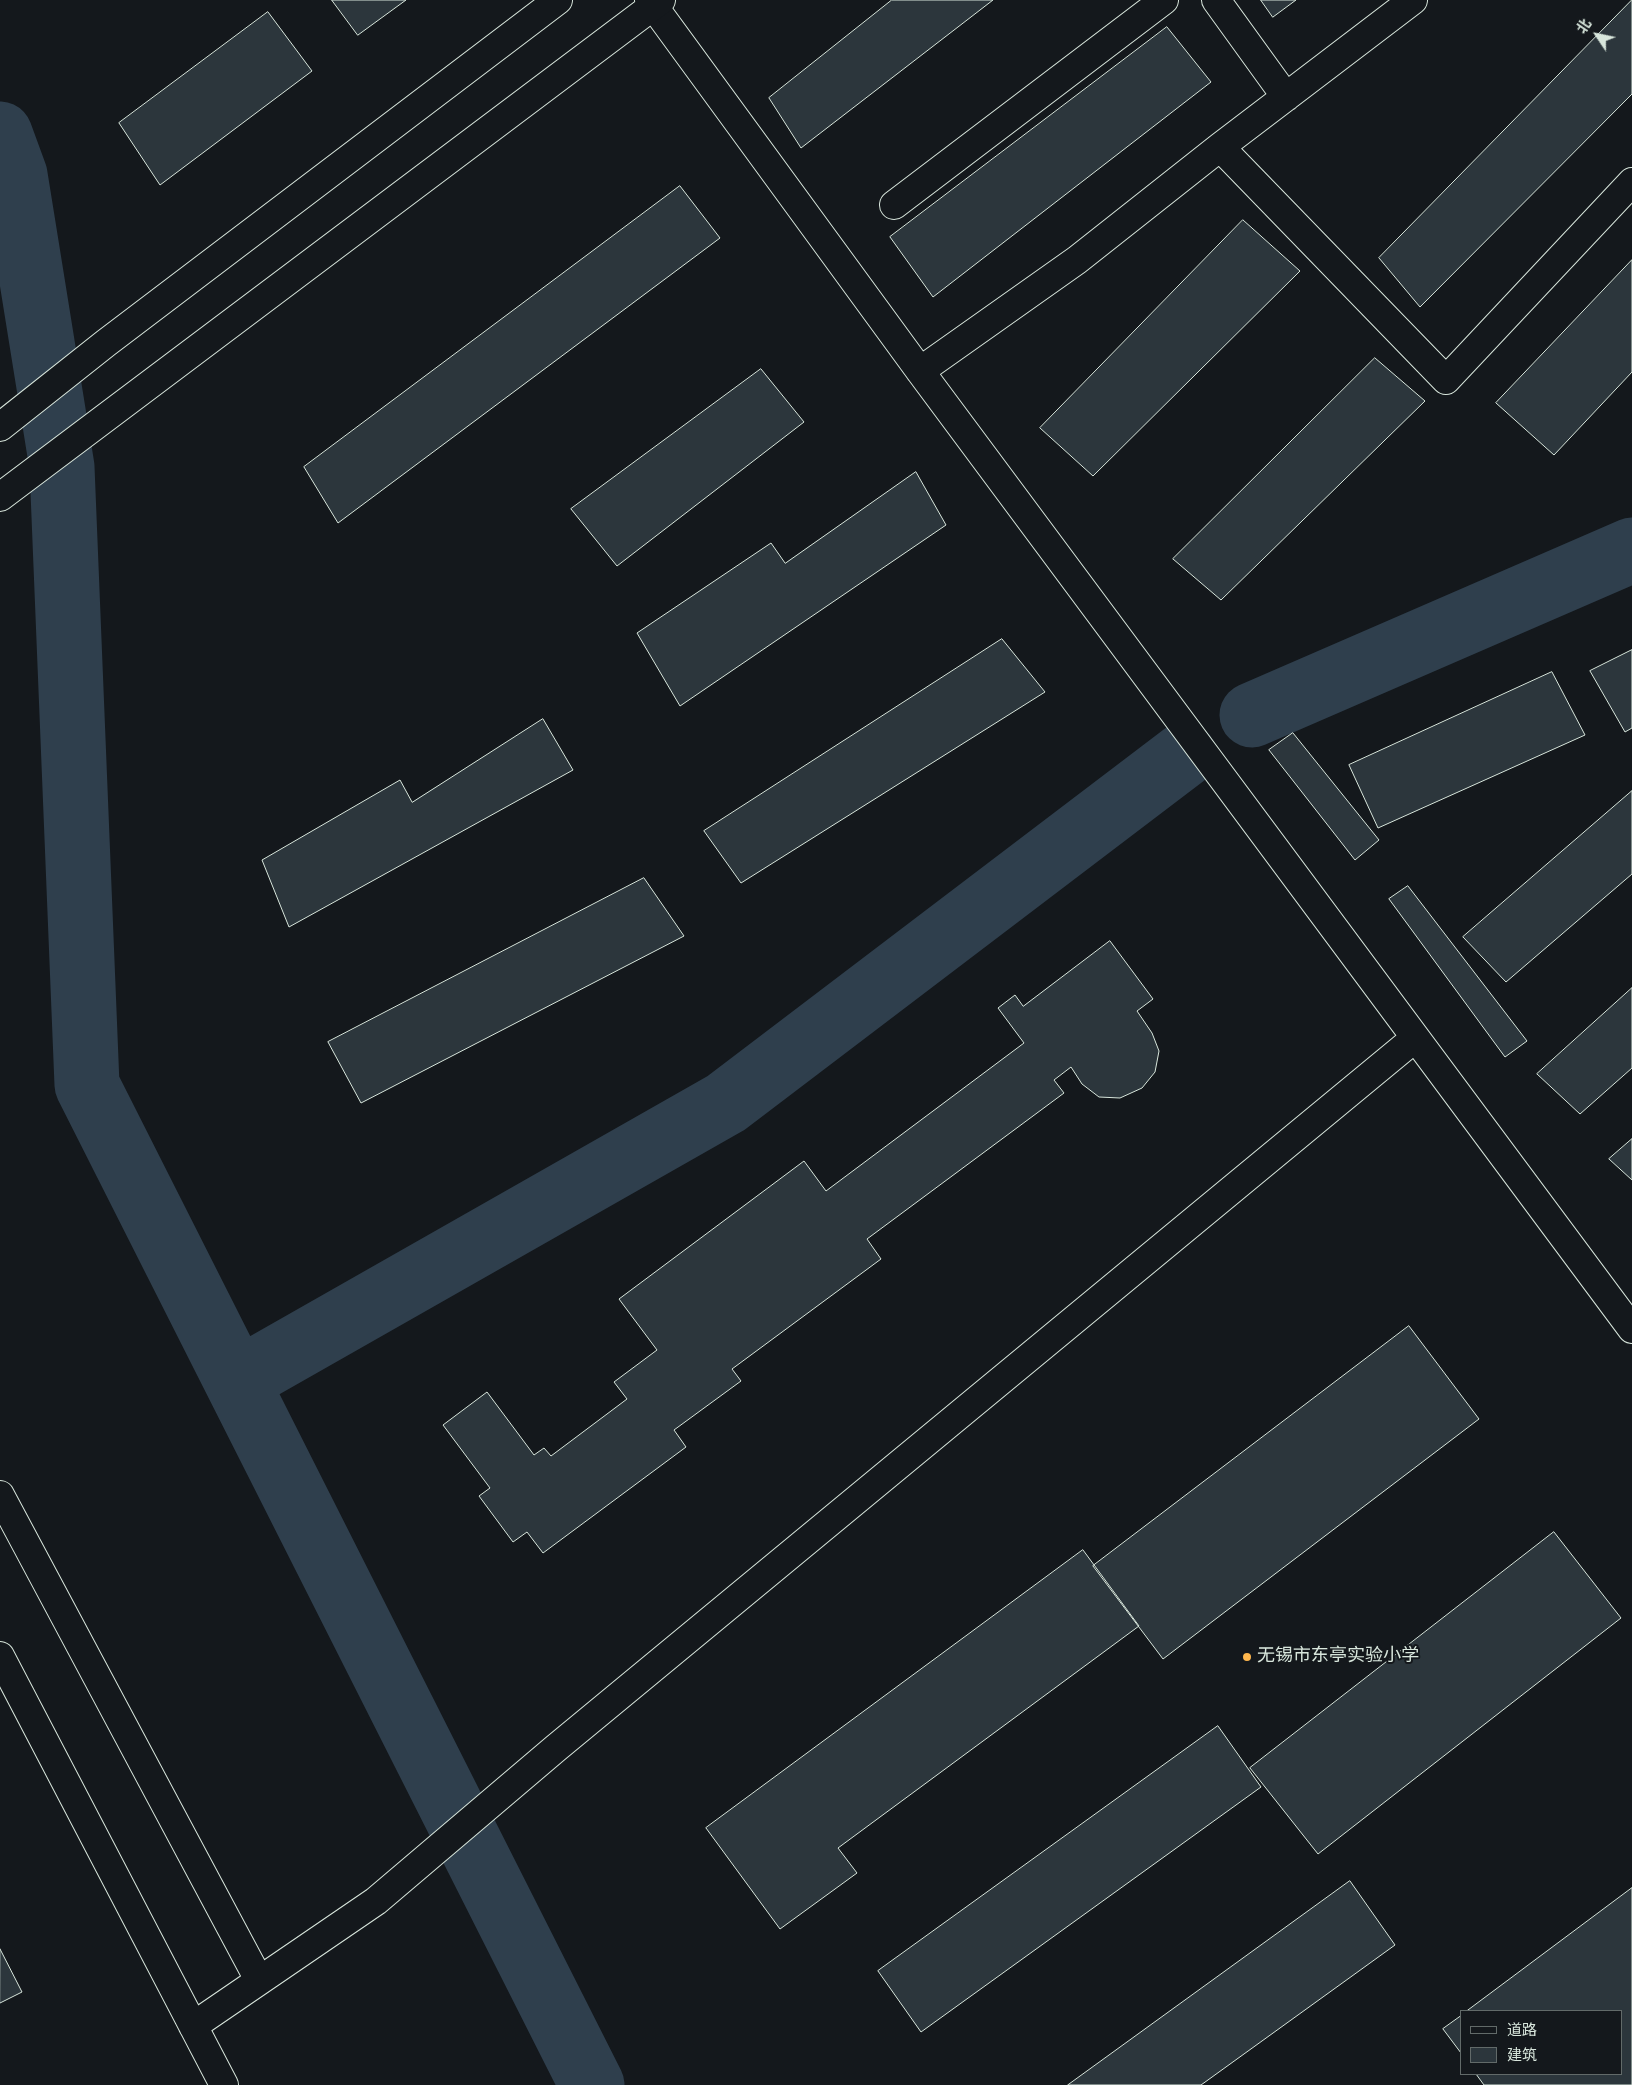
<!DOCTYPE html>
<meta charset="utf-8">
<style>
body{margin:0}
#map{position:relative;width:1632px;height:2085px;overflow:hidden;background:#14181c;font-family:"Source Sans 3","Noto Sans SC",sans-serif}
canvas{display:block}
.legend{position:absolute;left:1460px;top:2010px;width:162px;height:65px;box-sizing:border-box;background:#14181c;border:1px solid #626a69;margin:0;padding:6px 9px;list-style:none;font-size:15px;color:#d8e6dc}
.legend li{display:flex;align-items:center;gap:10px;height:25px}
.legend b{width:25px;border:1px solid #626a69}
.north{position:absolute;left:1572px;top:10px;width:50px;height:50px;-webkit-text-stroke:4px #14181c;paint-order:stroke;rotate:304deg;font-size:14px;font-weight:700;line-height:20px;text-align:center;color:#d8e6dc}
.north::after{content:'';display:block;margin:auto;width:18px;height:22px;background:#d8e6dc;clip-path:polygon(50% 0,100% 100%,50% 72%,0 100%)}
</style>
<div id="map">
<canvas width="1632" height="2085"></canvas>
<ul class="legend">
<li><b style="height:6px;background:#14181c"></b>道路</li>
<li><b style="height:14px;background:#2c363c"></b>建筑</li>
</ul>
<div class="north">北</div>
</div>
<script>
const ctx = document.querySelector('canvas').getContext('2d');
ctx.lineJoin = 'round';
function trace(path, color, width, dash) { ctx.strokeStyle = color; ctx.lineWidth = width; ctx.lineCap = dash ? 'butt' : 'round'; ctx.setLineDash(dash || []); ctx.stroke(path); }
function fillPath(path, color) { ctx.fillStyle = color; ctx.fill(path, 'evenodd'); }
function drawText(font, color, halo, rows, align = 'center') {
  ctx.font = font + ' "Source Sans 3","Noto Sans SC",sans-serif'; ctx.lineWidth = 4; ctx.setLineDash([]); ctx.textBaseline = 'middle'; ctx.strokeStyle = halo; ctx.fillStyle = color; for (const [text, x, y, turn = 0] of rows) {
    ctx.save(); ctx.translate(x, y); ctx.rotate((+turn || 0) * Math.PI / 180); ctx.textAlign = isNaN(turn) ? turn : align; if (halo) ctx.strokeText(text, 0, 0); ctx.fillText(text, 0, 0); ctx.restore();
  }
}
trace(new Path2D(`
 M 0,134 L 15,175 L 62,467 L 87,1085 L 592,2085
 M 1252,715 L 1632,550
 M 237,1381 L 726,1103 L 1184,755`), '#2f3f4d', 65);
const building = new Path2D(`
 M 332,0 L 406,0 L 358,35 Z
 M 892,0 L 993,0 L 801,148 L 769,98 Z
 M 1261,0 L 1296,0 L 1273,17 Z
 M 1632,0 L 1632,94 L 1420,307 L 1379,258 Z
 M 268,12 L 312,71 L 160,185 L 119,123 Z
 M 1167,27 L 1211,82 L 933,297 L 890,237 Z
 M 680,186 L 720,238 L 338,523 L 304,467 Z
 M 1243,220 L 1300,271 L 1093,476 L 1040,428 Z
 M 1632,260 L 1632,372 L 1554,455 L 1496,403 Z
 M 1375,358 L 1425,401 L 1221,600 L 1173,559 Z
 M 761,369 L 804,422 L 617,566 L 571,509 Z
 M 916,472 L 946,525 L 680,706 L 637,633 L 771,543 L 785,563 Z
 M 1002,639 L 1045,692 L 741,883 L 704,831 Z
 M 1632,650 L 1632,728 L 1625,732 L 1590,671 Z
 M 1552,672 L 1585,735 L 1378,828 L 1349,765 Z
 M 543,719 L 573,770 L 289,927 L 262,860 L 400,780 L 412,802 Z
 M 1293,733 L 1379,840 L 1355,860 L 1269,750 Z
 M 1632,791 L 1632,874 L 1506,982 L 1463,937 Z
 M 644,878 L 684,936 L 361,1103 L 328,1042 Z
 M 1408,886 L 1527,1041 L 1505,1057 L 1389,899 Z
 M 1110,941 L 1153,999 L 1137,1011 L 1152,1033 L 1159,1051 L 1155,1072 L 1142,1088 L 1120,1098 L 1099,1097 L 1082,1084 L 1071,1067 L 1054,1080 L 1064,1093 L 867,1239 L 881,1259 L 732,1369 L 741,1381 L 674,1430 L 686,1447 L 543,1553 L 527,1532 L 513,1542 L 479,1496 L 490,1488 L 443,1425 L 487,1392 L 534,1455 L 544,1448 L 551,1456 L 627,1399 L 614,1382 L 657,1350 L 619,1299 L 804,1161 L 826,1191 L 1024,1043 L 998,1008 L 1015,995 L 1023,1006 Z
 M 1632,988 L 1632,1068 L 1580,1114 L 1537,1074 Z
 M 1632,1139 L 1632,1180 L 1609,1159 Z
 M 1409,1326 L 1479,1419 L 1163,1659 L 1093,1566 Z
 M 1554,1532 L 1621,1618 L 1318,1854 L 1250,1768 Z
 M 1083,1550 L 1139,1626 L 838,1848 L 857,1873 L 780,1929 L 706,1828 Z
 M 1218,1726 L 1261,1787 L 921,2032 L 878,1971 Z
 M 1350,1881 L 1395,1945 L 1201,2085 L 1068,2085 Z
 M 1632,1888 L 1632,2085 L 1484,2085 L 1476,2074 L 1621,2074 L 1621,2011 L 1467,2011 Z
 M 0,1949 L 22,1992 L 0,2003 Z
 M 1461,2016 L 1461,2053 L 1443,2029 Z`);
fillPath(building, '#2c363c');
trace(building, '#d8e6dc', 1);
const minor = new Path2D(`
 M 649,0 L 920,371 L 1632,1329
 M 1216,0 L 1286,97
 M 1220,147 L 1446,380 L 1632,182
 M 894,205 L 1164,0
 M 920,371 L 1077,260 L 1220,147 L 1413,0
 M 0,1495 L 259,1980
 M 0,1656 L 224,2085
 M 193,2026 L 376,1901 L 556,1748 L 1414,1039`);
const major = new Path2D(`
 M 0,427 L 106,343 L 558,0
 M 0,497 L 661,0`);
trace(minor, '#d8e6dc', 30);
trace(major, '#d8e6dc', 30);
trace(minor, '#14181c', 28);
trace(major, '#14181c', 28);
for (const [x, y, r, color] of [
 [1247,1657,5,"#ffb74d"]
]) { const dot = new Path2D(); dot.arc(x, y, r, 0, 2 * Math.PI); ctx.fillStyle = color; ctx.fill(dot); trace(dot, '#14181c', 2); }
drawText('18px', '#d8e6dc', '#14181c', [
 ["无锡市东亭实验小学",1257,1657]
], 'left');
</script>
